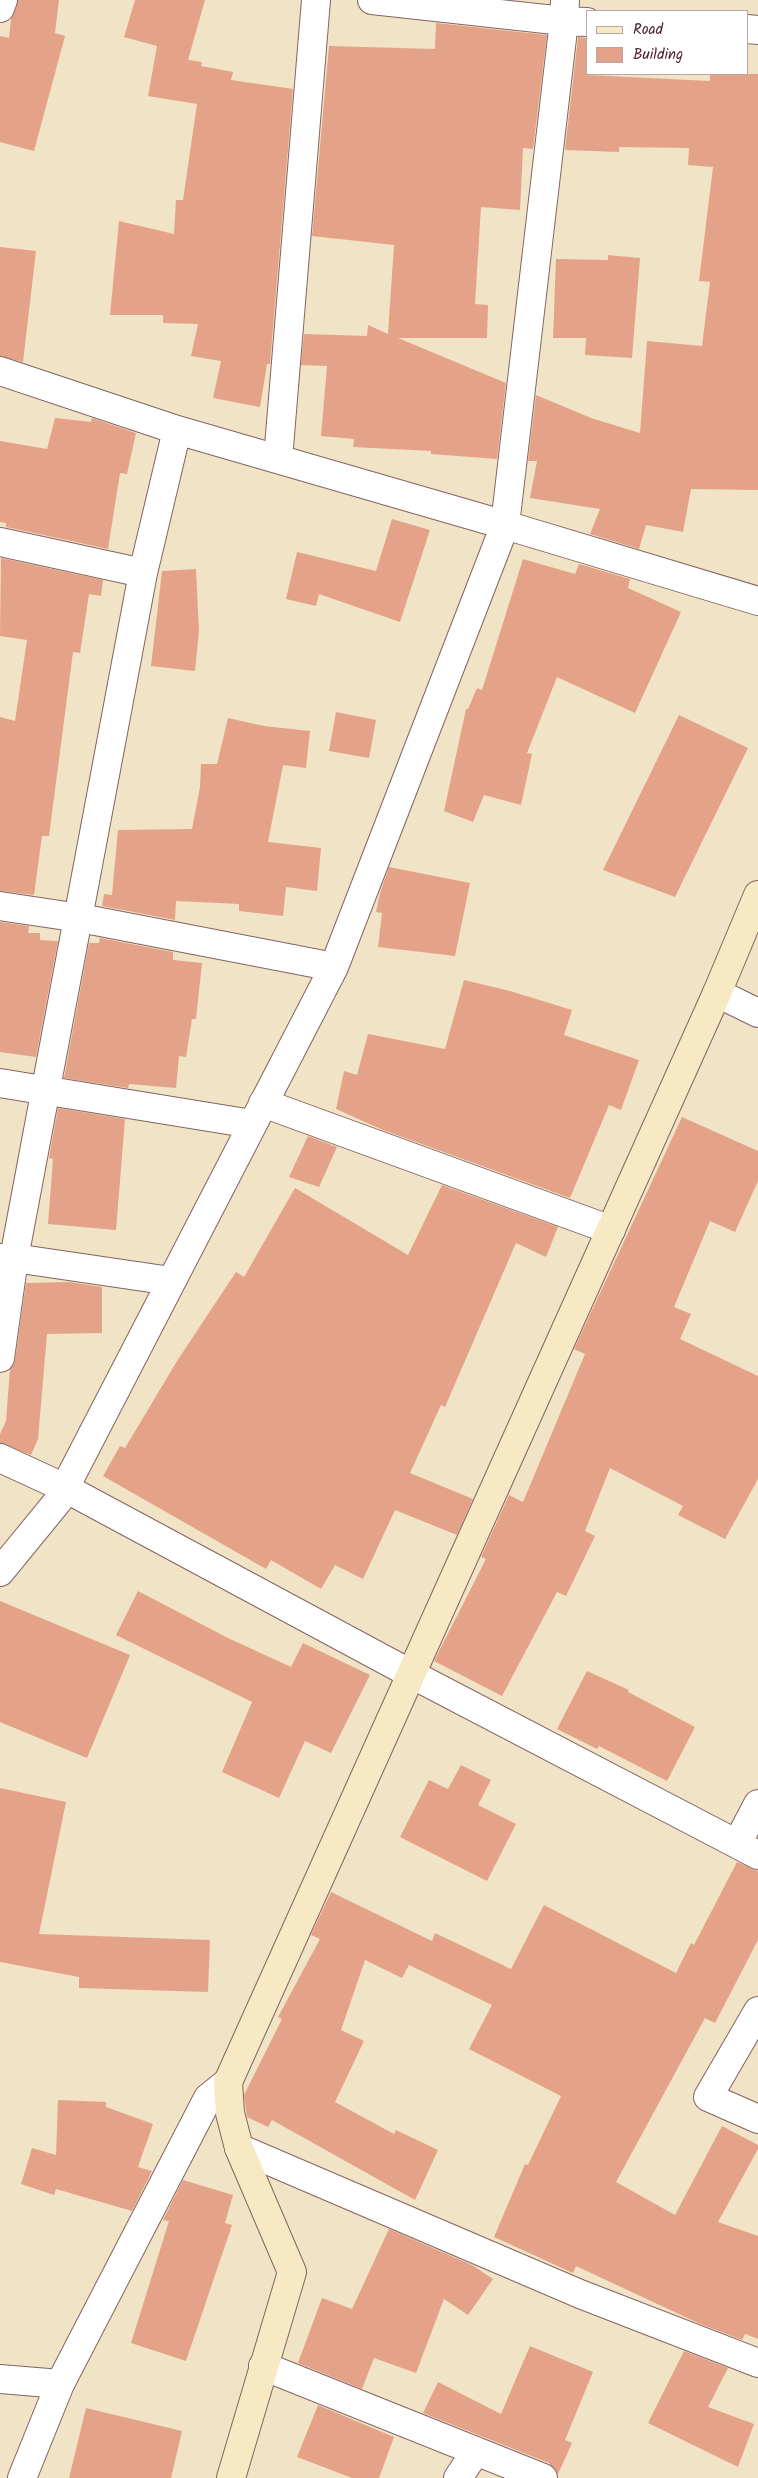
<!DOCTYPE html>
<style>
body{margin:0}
#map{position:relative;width:758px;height:2478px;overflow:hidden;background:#f1e3c6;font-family:Kalam,sans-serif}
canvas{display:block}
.legend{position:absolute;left:586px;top:10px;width:162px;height:65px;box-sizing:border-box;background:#fff;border:1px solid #b7a5aa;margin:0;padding:6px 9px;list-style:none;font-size:15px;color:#4a1f2b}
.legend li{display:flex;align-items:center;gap:10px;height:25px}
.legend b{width:25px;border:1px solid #b7a5aa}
</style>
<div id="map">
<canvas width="758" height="2478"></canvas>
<ul class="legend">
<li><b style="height:6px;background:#f6e9c3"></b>Road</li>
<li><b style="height:14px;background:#e4a388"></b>Building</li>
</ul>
</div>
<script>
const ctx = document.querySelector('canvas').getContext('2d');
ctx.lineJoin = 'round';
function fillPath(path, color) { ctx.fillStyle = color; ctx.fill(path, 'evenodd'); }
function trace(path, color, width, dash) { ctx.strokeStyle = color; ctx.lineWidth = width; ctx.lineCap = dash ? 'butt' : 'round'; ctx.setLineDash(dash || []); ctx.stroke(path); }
fillPath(new Path2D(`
 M 18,0 L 59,0 L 55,33 L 65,36 L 34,151 L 0,142 L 0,36 L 9,38 L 11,19 Z
 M 135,0 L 205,0 L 188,60 L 202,62 L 201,66 L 233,72 L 231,80 L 293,89 L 270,364 L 267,364 L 260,407 L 213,398 L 221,361 L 191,356 L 198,324 L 163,323 L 163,315 L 110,315 L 119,221 L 174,234 L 176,200 L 183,200 L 197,104 L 148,96 L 157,46 L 124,37 Z
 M 436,23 L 547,35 L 533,149 L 523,148 L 520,210 L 481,207 L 475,304 L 488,305 L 487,338 L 398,338 L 506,383 L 497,459 L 431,454 L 431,451 L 353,447 L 354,439 L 321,436 L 327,366 L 301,365 L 304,334 L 367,336 L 368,325 L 388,334 L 394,245 L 312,236 L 329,46 L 435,49 Z
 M 578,37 L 587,38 L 587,75 L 710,81 L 710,74 L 758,74 L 758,490 L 691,489 L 683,532 L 646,525 L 639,549 L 590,534 L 600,509 L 530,498 L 537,461 L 528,461 L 536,395 L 591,418 L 640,433 L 647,341 L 702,346 L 710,282 L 699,281 L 713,167 L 688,165 L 689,148 L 619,147 L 619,152 L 565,150 Z
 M 0,247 L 36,251 L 23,362 L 0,356 Z
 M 608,255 L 640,258 L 632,358 L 585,355 L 586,338 L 553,338 L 556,259 L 608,260 Z
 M 55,418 L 91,422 L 92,418 L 136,433 L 127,474 L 120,473 L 108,549 L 6,527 L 6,523 L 0,522 L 0,441 L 47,449 Z
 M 392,519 L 430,530 L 400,622 L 319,594 L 316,606 L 286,599 L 297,552 L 376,571 Z
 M 1,558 L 103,580 L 101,596 L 89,594 L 80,653 L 73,652 L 49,836 L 42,836 L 34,895 L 0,891 L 0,717 L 15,721 L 27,640 L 0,636 Z
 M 523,559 L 575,574 L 579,564 L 630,579 L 628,588 L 681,612 L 635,713 L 557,677 L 527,753 L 532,754 L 521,805 L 484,795 L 473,822 L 444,811 L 466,709 L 468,709 L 477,688 L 482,690 Z
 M 196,569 L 199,631 L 195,671 L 151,666 L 162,571 Z
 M 336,712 L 376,720 L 369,758 L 329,751 Z
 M 679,715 L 748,748 L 675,897 L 603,870 Z
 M 228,718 L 264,726 L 310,731 L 306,768 L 283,765 L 268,842 L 321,848 L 317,891 L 286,887 L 283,916 L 239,911 L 239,904 L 176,901 L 175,920 L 102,906 L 104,894 L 112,895 L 118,830 L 192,829 L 200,787 L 201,764 L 217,764 Z
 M 389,867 L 470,883 L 455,956 L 378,947 L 382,913 L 376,912 L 380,893 Z
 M 0,922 L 29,926 L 28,933 L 40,933 L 40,940 L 58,941 L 36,1057 L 0,1052 Z
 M 100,938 L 173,952 L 173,960 L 202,963 L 196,1019 L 192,1019 L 186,1057 L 179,1056 L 176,1088 L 129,1084 L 128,1088 L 64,1078 L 89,943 L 99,943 Z
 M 464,980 L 510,991 L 572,1010 L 564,1035 L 639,1060 L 621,1110 L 609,1105 L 570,1198 L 383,1130 L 336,1109 L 344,1071 L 357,1075 L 368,1034 L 445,1049 Z
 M 58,1108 L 125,1119 L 116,1230 L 48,1224 L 53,1159 L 49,1158 Z
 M 682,1117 L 758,1151 L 758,1181 L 735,1232 L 710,1221 L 674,1307 L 691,1314 L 680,1339 L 758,1376 L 758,1479 L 725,1539 L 678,1515 L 683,1506 L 610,1468 L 585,1531 L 595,1536 L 566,1596 L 557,1592 L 502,1696 L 434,1661 L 486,1559 L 481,1557 L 509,1495 L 523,1502 L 585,1354 L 574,1349 Z
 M 308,1136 L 337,1147 L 319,1187 L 289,1177 Z
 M 442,1185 L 558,1227 L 546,1257 L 516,1243 L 445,1407 L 441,1405 L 410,1473 L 473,1499 L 457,1535 L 395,1510 L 363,1579 L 335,1565 L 321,1589 L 271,1560 L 266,1569 L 103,1476 L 120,1446 L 125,1448 L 177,1361 L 236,1272 L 244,1277 L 295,1188 L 408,1255 Z
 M 70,1282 L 102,1287 L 102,1333 L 47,1334 L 38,1439 L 31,1455 L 0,1443 L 0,1434 L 6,1421 L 10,1369 L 15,1360 L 26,1283 Z
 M 138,1591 L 228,1638 L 291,1667 L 303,1643 L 370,1675 L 331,1753 L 305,1741 L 279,1798 L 222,1772 L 252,1702 L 116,1635 Z
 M 0,1601 L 130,1655 L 87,1758 L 0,1722 Z
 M 587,1671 L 629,1690 L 628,1692 L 695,1727 L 667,1781 L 599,1746 L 597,1749 L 557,1729 Z
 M 461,1765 L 491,1780 L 478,1805 L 516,1824 L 487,1881 L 400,1837 L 429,1780 L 448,1789 Z
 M 0,1788 L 66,1802 L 39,1934 L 210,1940 L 208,1992 L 79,1988 L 79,1977 L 0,1962 Z
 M 737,1862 L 758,1871 L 758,1940 L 715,2023 L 705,2018 L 616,2182 L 675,2215 L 722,2126 L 758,2145 L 758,2149 L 718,2222 L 758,2236 L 758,2339 L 745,2334 L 742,2340 L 698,2323 L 576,2266 L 573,2273 L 494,2237 L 525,2164 L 528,2165 L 561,2096 L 469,2049 L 492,2005 L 409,1965 L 402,1978 L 365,1960 L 341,2030 L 364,2041 L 335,2102 L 394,2134 L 396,2130 L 438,2150 L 415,2200 L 272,2120 L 268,2127 L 247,2117 L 244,2095 L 282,2019 L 278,2017 L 320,1939 L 311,1935 L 331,1892 L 432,1941 L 435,1933 L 511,1969 L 544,1905 L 676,1973 L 691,1943 L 694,1945 Z
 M 58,2100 L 106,2102 L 106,2107 L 153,2124 L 138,2167 L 152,2171 L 132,2211 L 56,2189 L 54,2195 L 21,2184 L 32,2148 L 56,2155 Z
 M 183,2180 L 233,2195 L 225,2223 L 232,2225 L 186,2361 L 131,2343 L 169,2221 L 163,2220 Z
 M 389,2229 L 472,2265 L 493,2279 L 468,2315 L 444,2299 L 416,2373 L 374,2358 L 362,2389 L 298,2363 L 322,2298 L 352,2309 Z
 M 530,2346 L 593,2372 L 565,2440 L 572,2443 L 558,2474 L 549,2463 L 423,2413 L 438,2382 L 501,2414 Z
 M 684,2351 L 728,2368 L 708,2407 L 754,2424 L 738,2467 L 648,2423 Z
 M 318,2405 L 394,2437 L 379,2478 L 352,2478 L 297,2457 Z
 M 86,2408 L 182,2431 L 171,2478 L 69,2478 Z`), '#e4a388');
const street = new Path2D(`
 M 565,0 L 564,21 L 587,22
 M 0,8 L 3,0
 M 747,29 L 758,30
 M 0,371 L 177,430 L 505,525 L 564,21 L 372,0
 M 278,459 L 316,0
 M 0,542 L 143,573 L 14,1258 L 0,1358
 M 143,573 L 177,430
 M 0,906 L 80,918 L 334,967
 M 717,993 L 758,1013
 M 0,1083 L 252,1124
 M 263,1103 L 611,1230
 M 0,1258 L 14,1258 L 171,1281
 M 0,1458 L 65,1488 L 413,1675 L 737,1844
 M 0,1572 L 58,1501 L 334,967 L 505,525 L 758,601
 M 758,1804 L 737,1844 L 758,1855
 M 758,2011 L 708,2097 L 758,2119
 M 239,2148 L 580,2294 L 758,2363
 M 263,2366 L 543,2478
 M 0,2379 L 60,2384
 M 22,2478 L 60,2384 L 208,2098 L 228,2082
 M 458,2478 L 476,2451`);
const secondary = new Path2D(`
 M 231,2478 L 292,2272 L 239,2148 L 230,2113 L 228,2082 L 717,993 L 758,895`);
trace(street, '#846461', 30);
trace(secondary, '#846461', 30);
trace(street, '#fff', 28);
trace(secondary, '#f6e9c3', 28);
</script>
